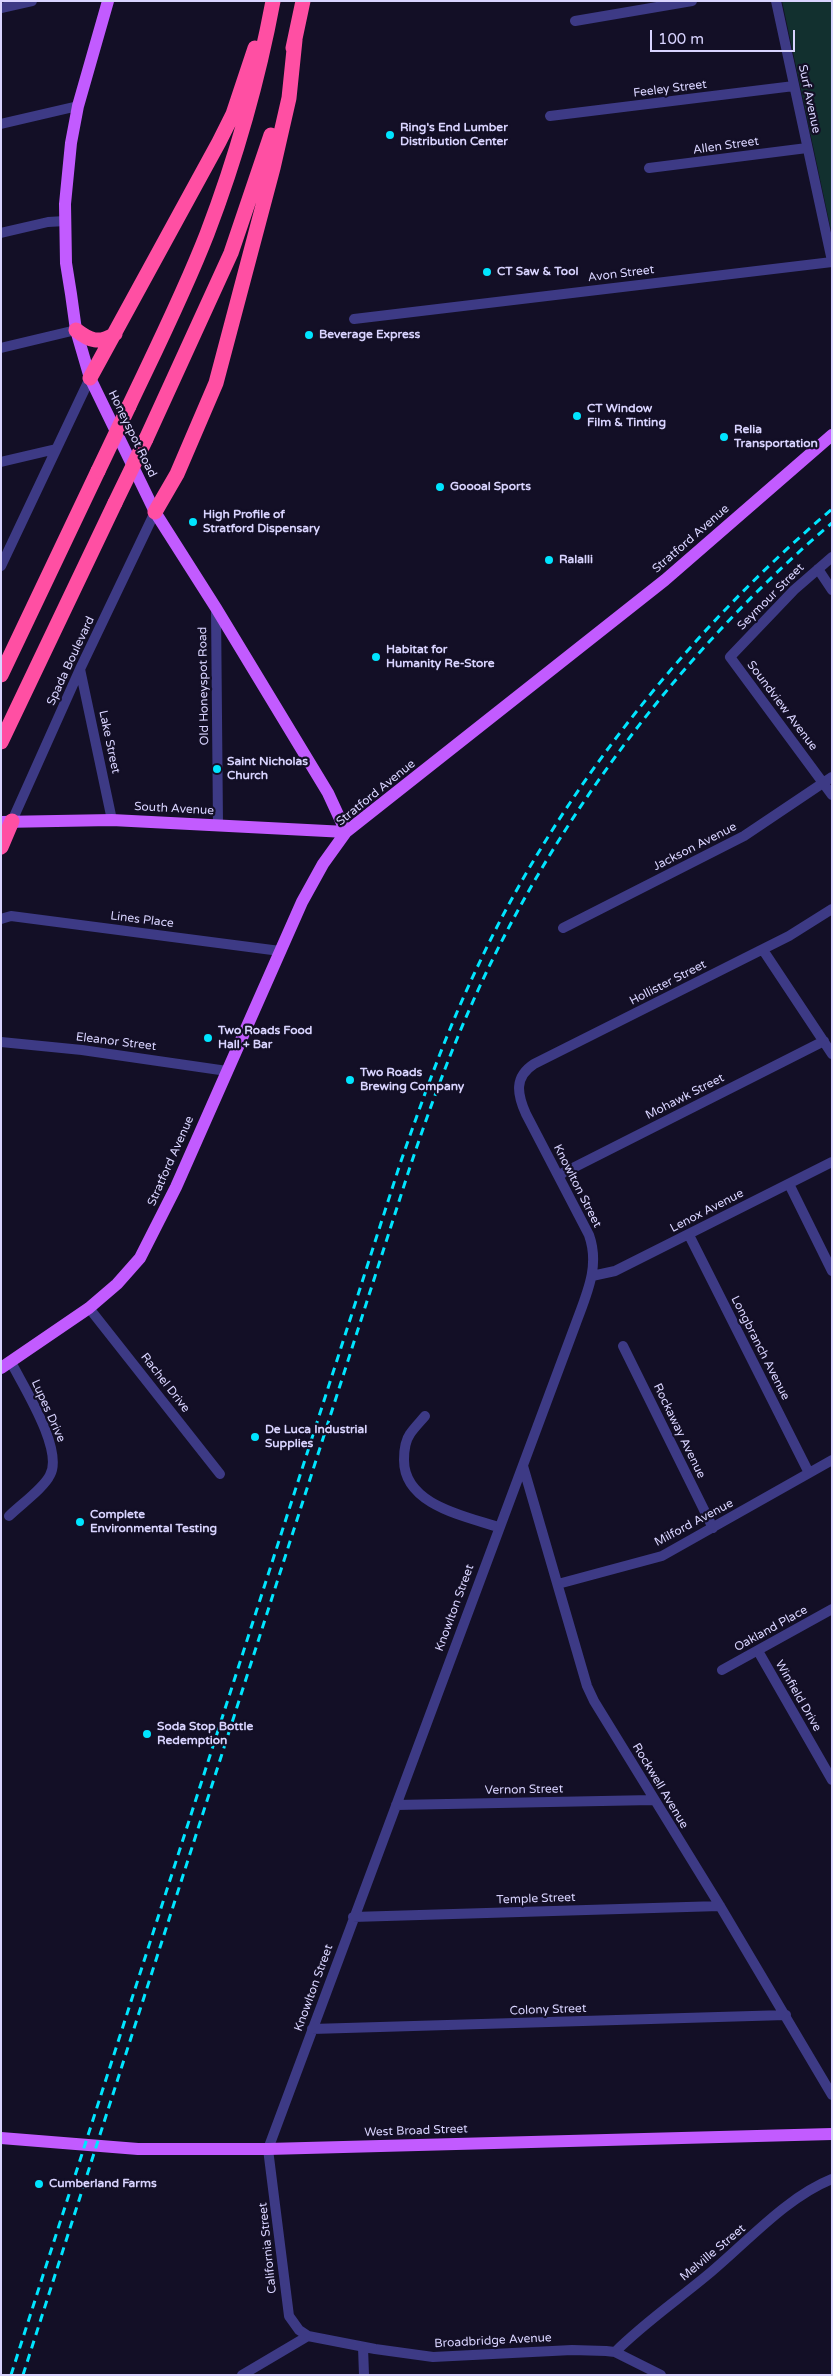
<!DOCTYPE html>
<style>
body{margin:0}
#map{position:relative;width:833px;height:2376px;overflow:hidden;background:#130f26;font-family:"Varela Round",sans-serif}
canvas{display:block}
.frame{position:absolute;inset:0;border:2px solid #d9d4ff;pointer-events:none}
.scale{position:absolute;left:650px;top:30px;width:145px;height:22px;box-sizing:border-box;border:2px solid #d9d4ff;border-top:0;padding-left:6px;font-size:15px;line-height:18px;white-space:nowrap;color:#d9d4ff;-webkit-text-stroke:4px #130f26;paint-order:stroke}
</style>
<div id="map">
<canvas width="833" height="2376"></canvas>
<div class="frame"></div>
<div class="scale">100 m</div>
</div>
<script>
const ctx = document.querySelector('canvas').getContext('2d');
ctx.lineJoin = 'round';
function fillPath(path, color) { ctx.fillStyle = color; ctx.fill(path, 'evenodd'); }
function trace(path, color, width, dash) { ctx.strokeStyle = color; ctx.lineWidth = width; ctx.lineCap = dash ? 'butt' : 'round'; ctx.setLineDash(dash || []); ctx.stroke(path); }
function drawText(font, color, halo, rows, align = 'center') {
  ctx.font = font + ' "Varela Round",sans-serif'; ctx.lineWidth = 4.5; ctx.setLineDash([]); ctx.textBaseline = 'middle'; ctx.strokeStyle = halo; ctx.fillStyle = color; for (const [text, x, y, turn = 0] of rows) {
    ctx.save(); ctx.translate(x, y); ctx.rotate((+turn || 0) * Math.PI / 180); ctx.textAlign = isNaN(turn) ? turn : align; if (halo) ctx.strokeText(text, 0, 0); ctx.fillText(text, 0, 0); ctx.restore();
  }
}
fillPath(new Path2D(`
 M 782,1 L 832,1 L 832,235 Z`), '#12302f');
trace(new Path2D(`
 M 776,1 L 832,261
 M 1,8 L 32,1
 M 575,21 L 692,1
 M 550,116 L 794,86
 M 1,124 L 78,106
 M 649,168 L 807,148
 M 1,233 L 48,222 L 65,221
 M 354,319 L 832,262
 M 1,348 L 76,330
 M 1,462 L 56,449
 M 832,557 L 794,590 L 730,657 L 832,795
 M 1,566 L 90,378
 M 818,569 L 832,590
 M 216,608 L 218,825
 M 80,669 L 112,820
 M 12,821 L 80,669 L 155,512
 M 1,919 L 11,916 L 280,951
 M 563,928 L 744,836 L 832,777
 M 763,950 L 832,1054
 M 1,1042 L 82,1050 L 227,1071
 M 559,1175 L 824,1041
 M 789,1184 L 832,1271
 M 689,1235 L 809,1473
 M 592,1276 L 615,1271 L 832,1162
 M 89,1308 L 220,1474
 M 623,1346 L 713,1528
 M 425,1416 C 420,1422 414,1428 410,1434 C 405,1441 404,1452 404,1460 C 404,1505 465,1516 498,1527
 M 523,1466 L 587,1686 L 594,1701 L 720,1906 L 832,2095
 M 9,1516 C 20,1505 44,1488 50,1475 C 64,1450 23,1386 11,1362
 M 558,1584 L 662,1556 L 832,1460
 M 758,1651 L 832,1780
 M 722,1670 L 832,1609
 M 396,1805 L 653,1800
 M 353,1917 L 720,1906
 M 312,2029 L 786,2015
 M 308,2336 L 299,2330 L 289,2316 L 268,2149 L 576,1323 C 587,1293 600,1266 589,1235 L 526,1114 C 517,1094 514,1077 534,1064 L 789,936 L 832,909
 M 363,2347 L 364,2375
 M 615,2352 C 645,2322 679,2299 711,2272 C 748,2241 787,2197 832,2179
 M 242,2375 L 308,2336 L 375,2349 L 433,2357 L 572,2350 L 606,2351 L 615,2352 L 661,2375`), '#3d3a85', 10);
trace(new Path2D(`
 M 1,822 L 112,820 L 346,832 L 328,793 L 216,608 L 155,512 L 90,378 L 76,330 L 71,294 L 66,263 L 65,204 L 71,143 L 78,106 L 108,1
 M 1,1368 L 89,1308 L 117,1284 L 140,1258 L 176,1187 L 302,902 L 323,864 L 346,832 L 665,580 L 832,435
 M 1,2138 L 138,2149 L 268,2149 L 832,2134`), '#c25bff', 12);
trace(new Path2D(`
 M 293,48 L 303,1
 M 76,330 C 90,341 99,344 115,334
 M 90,378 L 219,142 L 233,114 L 255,48
 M 129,406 C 156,349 184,293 207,234 C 236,158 258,81 273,1
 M 146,439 L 231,253 L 271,135
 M 155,512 L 177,474 L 216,383 L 273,168 L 289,98 L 295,40
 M 1,675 L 98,471
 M 1,742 L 115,503
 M 1,847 L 12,821`), '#ff4fa3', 15);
trace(new Path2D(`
 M 11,2375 L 400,1164 C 423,1098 446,1033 476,970 C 556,796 686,633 832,509
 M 23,2375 L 410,1167 C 432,1101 456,1036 486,973 C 567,803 688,645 832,523`), '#00e5ff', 3, [8, 6]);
trace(new Path2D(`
 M 98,471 L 129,406
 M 115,503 L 146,439`), '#ff4fa3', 15);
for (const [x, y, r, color] of [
 [390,135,5,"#00e5ff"],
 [487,272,5,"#00e5ff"],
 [309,335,5,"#00e5ff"],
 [577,416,5,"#00e5ff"],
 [724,437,5,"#00e5ff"],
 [440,487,5,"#00e5ff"],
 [193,522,5,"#00e5ff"],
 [549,560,5,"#00e5ff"],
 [376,657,5,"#00e5ff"],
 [217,769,5,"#00e5ff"],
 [208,1038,5,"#00e5ff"],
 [350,1080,5,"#00e5ff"],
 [255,1437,5,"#00e5ff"],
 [80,1522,5,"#00e5ff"],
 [147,1734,5,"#00e5ff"],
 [39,2184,5,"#00e5ff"]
]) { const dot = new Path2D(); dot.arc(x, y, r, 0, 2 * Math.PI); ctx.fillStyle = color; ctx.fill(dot); trace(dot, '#130f26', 2); }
drawText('12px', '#d9d4ff', '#130f26', [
 ["Feeley Street",670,89,-7],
 ["Surf Avenue",809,99,78],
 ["Allen Street",726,146,-8],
 ["Avon Street",621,274,-7],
 ["Honeyspot Road",132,434,64],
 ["Stratford Avenue",691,539,-41],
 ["Seymour Street",771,597,-45],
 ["Spada Boulevard",71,661,-65],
 ["Old Honeyspot Road",204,686,-91],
 ["Soundview Avenue",782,706,53],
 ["Lake Street",109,742,78],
 ["Stratford Avenue",376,793,-39],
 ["South Avenue",174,809,3],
 ["Jackson Avenue",695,847,-27],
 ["Lines Place",142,920,7],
 ["Hollister Street",668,983,-27],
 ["Eleanor Street",116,1042,7],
 ["Mohawk Street",685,1097,-27],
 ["Stratford Avenue",171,1161,-66],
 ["Knowlton Street",577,1186,63],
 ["Lenox Avenue",707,1211,-27],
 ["Longbranch Avenue",760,1348,63],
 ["Rachel Drive",165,1383,52],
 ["Lupes Drive",48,1411,66],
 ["Rockaway Avenue",679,1431,64],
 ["Milford Avenue",694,1523,-28],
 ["Knowlton Street",455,1608,-70],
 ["Oakland Place",771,1629,-29],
 ["Winfield Drive",798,1696,60],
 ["Rockwell Avenue",660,1786,59],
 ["Vernon Street",524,1790,-1],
 ["Temple Street",536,1899,-2],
 ["Knowlton Street",314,1988,-70],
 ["Colony Street",548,2010,-2],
 ["West Broad Street",416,2131,-2],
 ["California Street",268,2248,-96],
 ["Melville Street",713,2253,-40],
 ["Broadbridge Avenue",493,2341,-3]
]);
drawText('bold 12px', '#d9d4ff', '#130f26', [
 ["Ring's End Lumber",400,128],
 ["Distribution Center",400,142],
 ["CT Saw & Tool",497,272],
 ["Beverage Express",319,335],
 ["CT Window",587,409],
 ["Film & Tinting",587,423],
 ["Relia",734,430],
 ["Transportation",734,444],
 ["Goooal Sports",450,487],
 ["High Profile of",203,515],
 ["Stratford Dispensary",203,529],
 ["Ralalli",559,560],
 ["Habitat for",386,650],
 ["Humanity Re-Store",386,664],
 ["Saint Nicholas",227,762],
 ["Church",227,776],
 ["Two Roads Food",218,1031],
 ["Hall + Bar",218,1045],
 ["Two Roads",360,1073],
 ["Brewing Company",360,1087],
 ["De Luca Industrial",265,1430],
 ["Supplies",265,1444],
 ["Complete",90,1515],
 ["Environmental Testing",90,1529],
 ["Soda Stop Bottle",157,1727],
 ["Redemption",157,1741],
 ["Cumberland Farms",49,2184]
], 'left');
</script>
